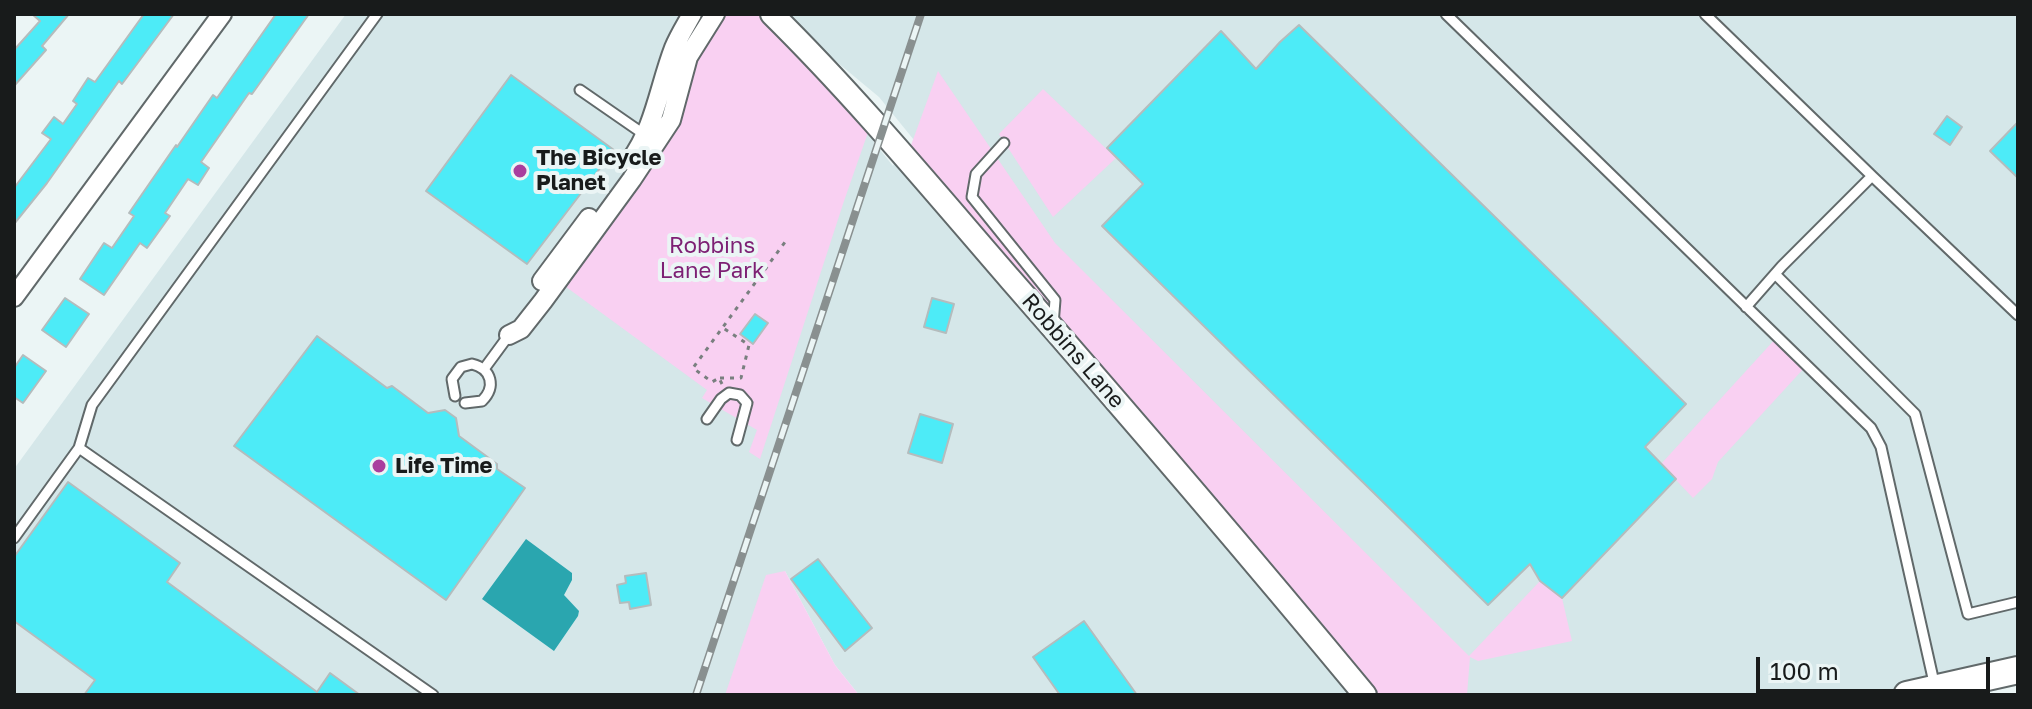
<!DOCTYPE html>
<style>
body{margin:0}
#map{position:relative;width:2032px;height:709px;overflow:hidden;background:#ebf5f5;font-family:"Golos Text",sans-serif}
canvas{display:block}
.frame{position:absolute;inset:0;border:16px solid #181b1b;pointer-events:none}
.scale{position:absolute;left:1756px;top:657px;width:234px;height:36px;box-sizing:border-box;border:4px solid #181b1b;border-top:0;padding-left:10px;font-size:24px;line-height:28px;white-space:nowrap;color:#181b1b;-webkit-text-stroke:6px #ebf5f5;paint-order:stroke}
</style>
<div id="map">
<canvas width="2032" height="709"></canvas>
<div class="frame"></div>
<div class="scale">100 m</div>
</div>
<script>
const ctx = document.querySelector('canvas').getContext('2d');
ctx.lineJoin = 'round';
function fillPath(path, color) { ctx.fillStyle = color; ctx.fill(path, 'evenodd'); }
function trace(path, color, width, dash) { ctx.strokeStyle = color; ctx.lineWidth = width; ctx.lineCap = dash ? 'butt' : 'round'; ctx.setLineDash(dash || []); ctx.stroke(path); }
function drawText(font, color, halo, rows, align = 'center') {
  ctx.font = font + ' "Golos Text",sans-serif'; ctx.lineWidth = 8; ctx.setLineDash([]); ctx.textBaseline = 'middle'; ctx.strokeStyle = halo; ctx.fillStyle = color; for (const [text, x, y, turn = 0] of rows) {
    ctx.save(); ctx.translate(x, y); ctx.rotate((+turn || 0) * Math.PI / 180); ctx.textAlign = isNaN(turn) ? turn : align; if (halo) ctx.strokeText(text, 0, 0); ctx.fillText(text, 0, 0); ctx.restore();
  }
}
fillPath(new Path2D(`
 M 346,14 L 771,14 L 877,126 L 873,141 L 893,166 L 899,150 L 1353,680 L 879,97 L 779,14 L 2018,14 L 2018,669 L 1921,695 L 859,695 L 835,665 L 785,571 L 726,695 L 14,695 L 14,469 Z`), '#d5e7e9');
fillPath(new Path2D(`
 M 722,14 L 771,14 L 872,121 L 844,201 L 760,459 L 749,452 L 757,430 L 702,398 L 707,390 L 562,284 L 676,124 L 694,56 Z
 M 938,71 L 1055,243 L 1469,656 L 1540,581 L 1562,598 L 1572,641 L 1478,661 L 1470,657 L 1467,695 L 1370,695 L 906,159 Z
 M 1043,89 L 1116,158 L 1053,217 L 999,134 Z
 M 1777,337 L 1806,366 L 1718,462 L 1712,479 L 1693,498 L 1661,464 Z
 M 785,571 L 835,665 L 859,695 L 725,695 L 766,575 Z`), '#f9d0f2');
fillPath(new Path2D(`
 M 526,539 L 572,573 L 572,580 L 564,595 L 579,611 L 578,616 L 554,651 L 482,599 Z`), '#2aa6af');
const building = new Path2D(`
 M 32,14 L 69,14 L 42,46 L 46,50 L 14,86 L 14,50 L 40,21 Z
 M 144,14 L 174,14 L 122,84 L 119,81 L 47,183 L 14,224 L 14,188 L 51,139 L 42,133 L 54,117 L 63,124 L 77,104 L 73,101 L 88,78 L 95,82 Z
 M 276,14 L 309,14 L 252,94 L 249,93 L 201,162 L 209,168 L 198,185 L 188,179 L 165,213 L 170,216 L 147,248 L 140,243 L 104,295 L 80,279 L 104,243 L 112,248 L 134,216 L 129,213 L 176,145 L 177,147 L 213,95 L 217,98 Z
 M 1299,25 L 1686,404 L 1645,447 L 1676,479 L 1562,598 L 1540,581 L 1530,564 L 1488,605 L 1102,226 L 1143,184 L 1107,148 L 1221,31 L 1256,69 L 1280,42 Z
 M 511,75 L 614,150 L 527,264 L 426,191 Z
 M 1947,116 L 1962,127 L 1950,145 L 1934,134 Z
 M 2018,122 L 2018,178 L 1990,151 Z
 M 65,298 L 89,314 L 66,347 L 42,330 Z
 M 932,298 L 954,304 L 946,333 L 924,327 Z
 M 755,314 L 768,323 L 753,344 L 740,334 Z
 M 317,336 L 387,388 L 392,386 L 428,413 L 445,410 L 456,418 L 459,436 L 497,464 L 497,469 L 525,488 L 446,600 L 234,446 Z
 M 23,355 L 46,371 L 23,403 L 14,397 L 14,368 Z
 M 920,414 L 953,424 L 942,463 L 908,453 Z
 M 68,482 L 180,563 L 167,582 L 317,692 L 330,673 L 360,695 L 84,695 L 95,680 L 14,621 L 14,557 Z
 M 818,559 L 872,628 L 845,651 L 791,579 Z
 M 646,573 L 651,605 L 630,609 L 629,602 L 620,603 L 617,585 L 626,583 L 625,576 Z
 M 1084,621 L 1137,695 L 1060,695 L 1033,657 Z`);
fillPath(building, '#4debf7');
trace(building, '#b4bcbd', 2);
const service = new Path2D(`
 M 1446,14 L 1871,428 L 1881,447 L 1935,687
 M 1705,14 L 1872,176 L 1782,266 L 1746,307
 M 580,90 L 645,135
 M 1004,143 L 976,174 L 972,197 L 1055,300 L 1053,325
 M 1872,176 L 2018,315
 M 1775,274 L 1915,414 L 1968,614 L 2018,602
 M 484,369 L 509,335
 M 455,396 L 452,379 L 461,367 L 472,364 C 492,369 496,387 482,401 L 465,403
 M 707,419 L 721,399 L 729,393 L 740,395 L 747,403 L 737,440
 M 79,448 L 433,695
 M 14,538 L 79,448 L 92,405 L 377,14`);
const minor = new Path2D(`
 M 630,161 C 655,127 659,87 674,48 C 679,36 686,25 692,14
 M 542,281 L 589,218
 M 14,297 L 222,14
 M 509,335 L 521,329 L 543,301 L 632,179 L 671,120 L 688,57 L 715,14`);
const tertiary = new Path2D(`
 M 772,14 C 857,98 933,190 1011,280 C 1131,417 1249,555 1365,695`);
const secondary = new Path2D(`
 M 1907,695 L 2018,670`);
trace(service, '#61696a', 13);
trace(minor, '#61696a', 22);
trace(tertiary, '#61696a', 26);
trace(secondary, '#61696a', 30);
trace(new Path2D(`
 M 720,378 L 741,378 L 749,345 L 723,328
 M 722,384 L 719,378 L 712,382 L 693,368 L 785,242`), '#797f7f', 3, [4, 6]);
trace(service, '#fff', 9);
trace(minor, '#fff', 18);
trace(tertiary, '#fff', 22);
trace(secondary, '#fff', 26);
const rail = new Path2D(`
 M 696,695 L 921,14`);
trace(rail, '#899090', 8);
trace(rail, '#ebf5f5', 5, [15]);
for (const [x, y, r, color] of [
 [520,171,8,"#a93e9e"],
 [379,466,8,"#a93e9e"]
]) { const dot = new Path2D(); dot.arc(x, y, r, 0, 2 * Math.PI); ctx.fillStyle = color; ctx.fill(dot); trace(dot, '#ebf5f5', 3); }
drawText('bold 22px', '#181b1b', '#ebf5f5', [
 ["The Bicycle",536,158],
 ["Planet",536,183],
 ["Life Time",395,466]
], 'left');
drawText('22px', '#7d2074', '#ebf5f5', [
 ["Robbins",712,246],
 ["Lane Park",712,271]
]);
drawText('22px', '#181b1b', '#ebf5f5', [
 ["Robbins Lane",1073,351,49]
]);
</script>
